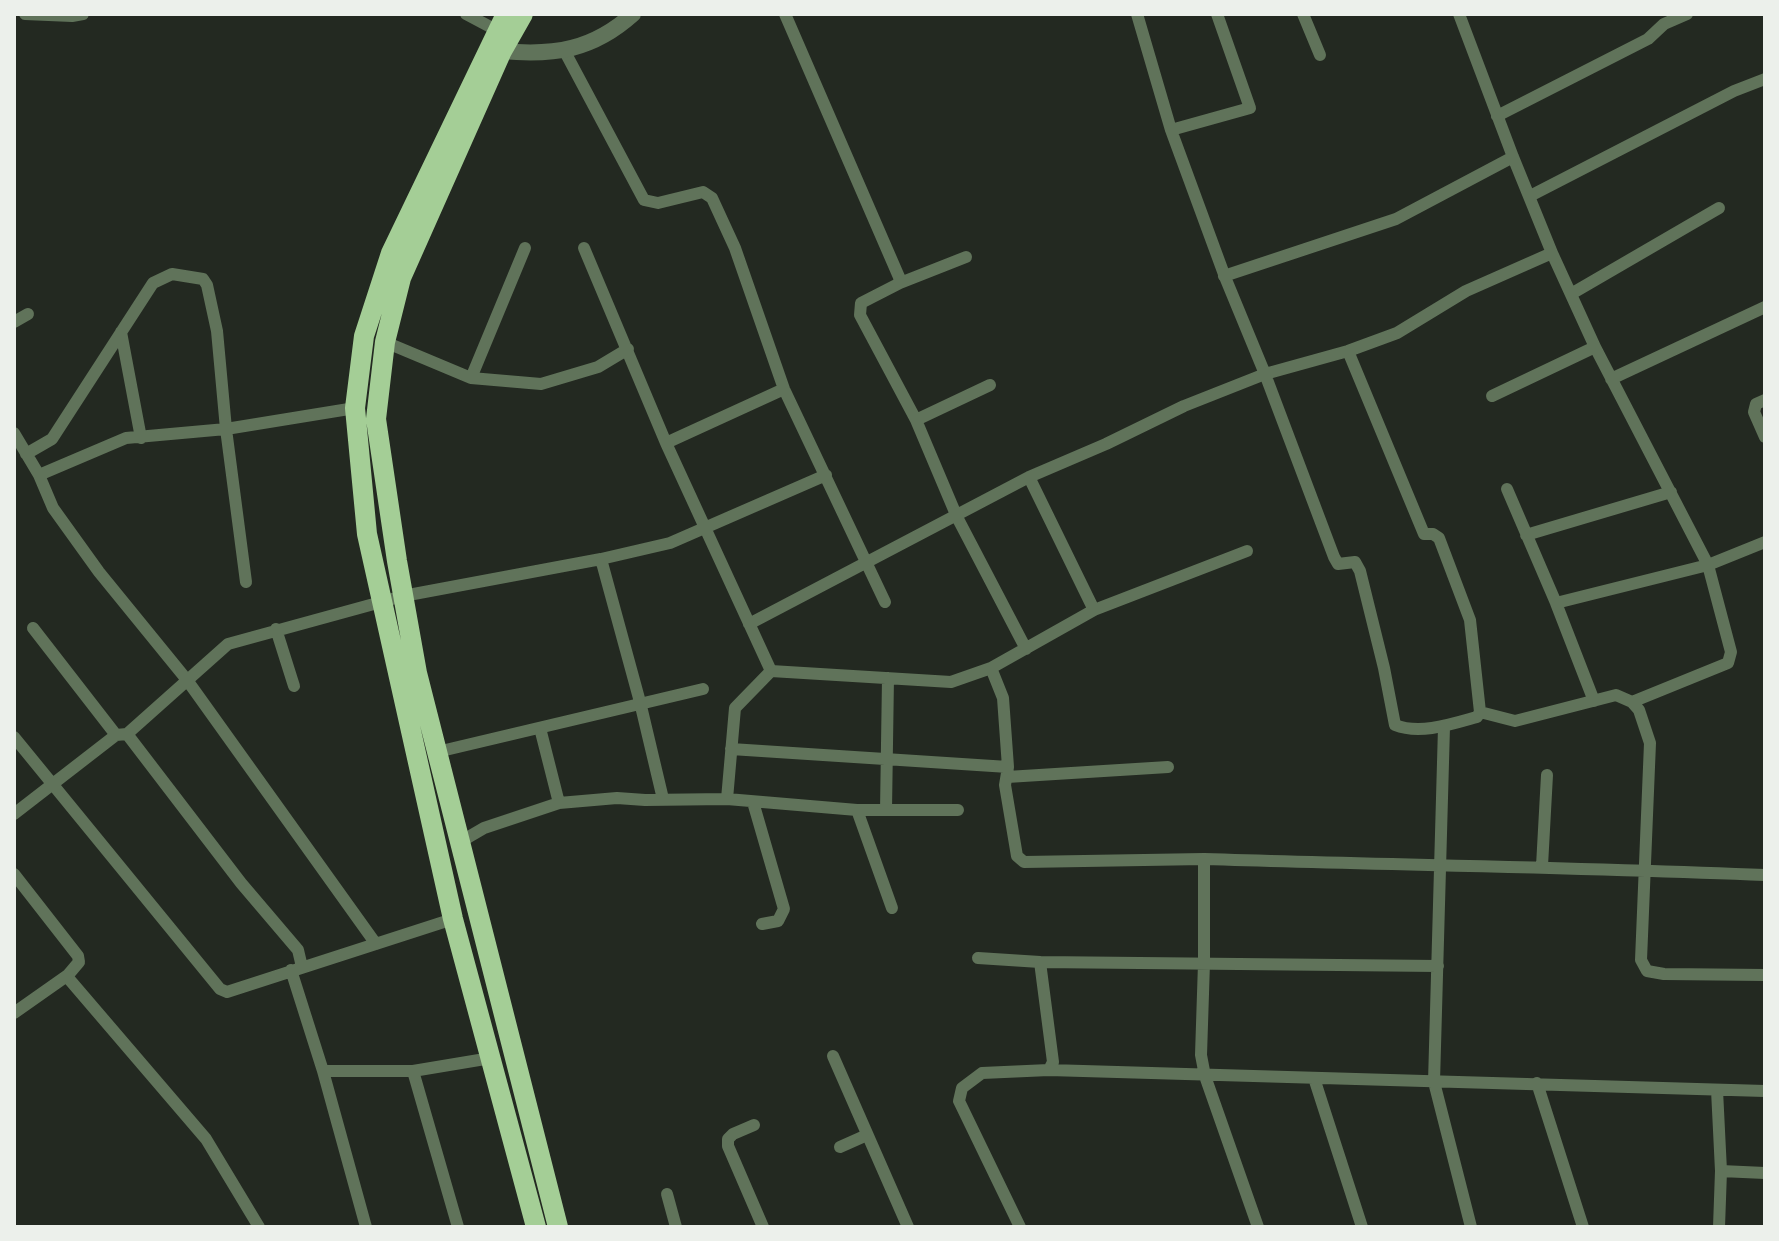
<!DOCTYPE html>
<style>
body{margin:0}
#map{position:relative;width:1779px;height:1241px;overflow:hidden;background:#232921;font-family:"Open Sans",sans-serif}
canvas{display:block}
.frame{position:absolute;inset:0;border:16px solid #ecf0eb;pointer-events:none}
</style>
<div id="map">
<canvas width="1779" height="1241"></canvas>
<div class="frame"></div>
</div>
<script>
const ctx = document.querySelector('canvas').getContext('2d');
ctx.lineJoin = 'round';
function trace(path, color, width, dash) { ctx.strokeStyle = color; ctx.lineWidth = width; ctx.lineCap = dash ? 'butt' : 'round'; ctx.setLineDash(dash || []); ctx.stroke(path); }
trace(new Path2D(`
 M 25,14 L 72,16 L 83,14
 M 466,14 L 498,31
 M 785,14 L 899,277 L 900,283 L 861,303 L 860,315 L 916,420 L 957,517 L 1026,649
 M 1137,14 L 1171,130 L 1225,277 L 1265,374 L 1334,557 L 1338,564 L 1355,562 L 1360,571 L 1384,668 L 1395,725 C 1420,735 1452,724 1477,717 L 1480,712 L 1470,620 L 1439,538 L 1433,534 L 1424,534 L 1348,351
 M 1303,14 L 1320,55
 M 1459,14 L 1513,157 L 1552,253 L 1595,347 L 1708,565 L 1731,652 L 1728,663 L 1632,702
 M 564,50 L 644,200 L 658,203 L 703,192 L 712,198 L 735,248 L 784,389 L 885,602
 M 1497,116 L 1648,39 L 1664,24 L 1687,14
 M 1171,130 L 1250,108 L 1217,14
 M 1530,196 L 1734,91 L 1765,79
 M 584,248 L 666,443 L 771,671 L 735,708 L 727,799
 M 1224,276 L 1396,219 L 1513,157
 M 900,283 L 966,257
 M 1571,294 L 1719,208
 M 14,322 L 28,314
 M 121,332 L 141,438
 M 385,342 L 471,378 L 541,384 L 598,367 L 628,349
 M 471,378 L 525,248
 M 1611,379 L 1765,307
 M 1492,396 L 1595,347
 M 1765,400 L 1756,404 L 1754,412 L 1765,437
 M 916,420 L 990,385
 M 14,433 L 39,475 L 53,508 L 99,572 L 187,680 L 376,944
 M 666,443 L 784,389
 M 26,454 L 52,439 L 153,283 L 172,274 L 203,279 L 207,285 L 217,331 L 226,429 L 246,582
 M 39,475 L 126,438 L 226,429 L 355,408
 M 1029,477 L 1094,610
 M 1507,489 L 1556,603 L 1594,701
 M 1526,535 L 1671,492
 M 601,559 L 640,702 L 663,799
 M 1556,603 L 1708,565 L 1765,542
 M 749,624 L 1029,477 L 1106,444 L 1184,406 L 1265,374 L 1348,351 L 1397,333 L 1466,291 L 1552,253
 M 33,628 L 116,735
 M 276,629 L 294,686
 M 991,668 L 1003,698 L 1008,767 L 1005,785 L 1017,856 L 1024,862 L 1204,859 L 1204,963 L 1201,1055 L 1205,1076 L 1258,1227
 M 771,671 L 951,682 L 991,668 L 1094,610 L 1247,551
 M 1480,712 L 1515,721 L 1616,695 L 1632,702 L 1639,710 L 1650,743 L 1641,960 L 1647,971 L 1664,974 L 1765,975
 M 1444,727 L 1434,1082 L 1471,1227
 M 540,728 L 559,803
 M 127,734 L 241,883 L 298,950 L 302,967
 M 14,737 L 220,989 L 227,992 L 453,919
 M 731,749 L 1008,767
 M 437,752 L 703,689
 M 1007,777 L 1168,767
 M 753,802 L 784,909 L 778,921 L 762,924
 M 857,810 L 892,908
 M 886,810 L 888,678
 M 14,814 L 116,735 L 127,734 L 228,644 L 403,596 L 601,559 L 670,543 L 826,475
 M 460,842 L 484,828 L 559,803 L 617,798 L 645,800 L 727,799 L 857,810 L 958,810
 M 1204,859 C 1391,865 1578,867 1765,875
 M 1542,866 L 1547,775
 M 14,874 L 78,956 L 79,962 L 68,975 L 69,979 L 206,1139 L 259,1227
 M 978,958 L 1040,962 L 1053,1062 L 1049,1070
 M 1040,962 L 1438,966
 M 291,970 L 323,1071 L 366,1227
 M 14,1013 L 68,975
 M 833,1056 L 908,1227
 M 323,1071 L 413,1071 L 491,1058
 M 413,1071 L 458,1227
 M 1314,1078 L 1362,1227
 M 1537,1083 L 1583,1227
 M 1717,1090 L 1721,1171 L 1719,1227
 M 754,1125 L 733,1134 L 728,1139 L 728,1146 L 763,1227
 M 840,1147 L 867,1135
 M 1721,1171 L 1765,1173
 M 667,1194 L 676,1227
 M 1020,1227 L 959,1101 L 962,1088 L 982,1073 L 1049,1070 L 1765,1091`), '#60735a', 12);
trace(new Path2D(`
 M 502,51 C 554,56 593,50 633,14`), '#60735a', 16);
trace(new Path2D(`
 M 506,14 L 391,253 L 364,336 L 355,408 L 367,534 L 453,919 L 536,1227
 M 523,14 L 502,51 L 401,278 L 385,342 L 376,419 L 397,561 L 417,673 L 558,1227`), '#a4ce96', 20);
</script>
